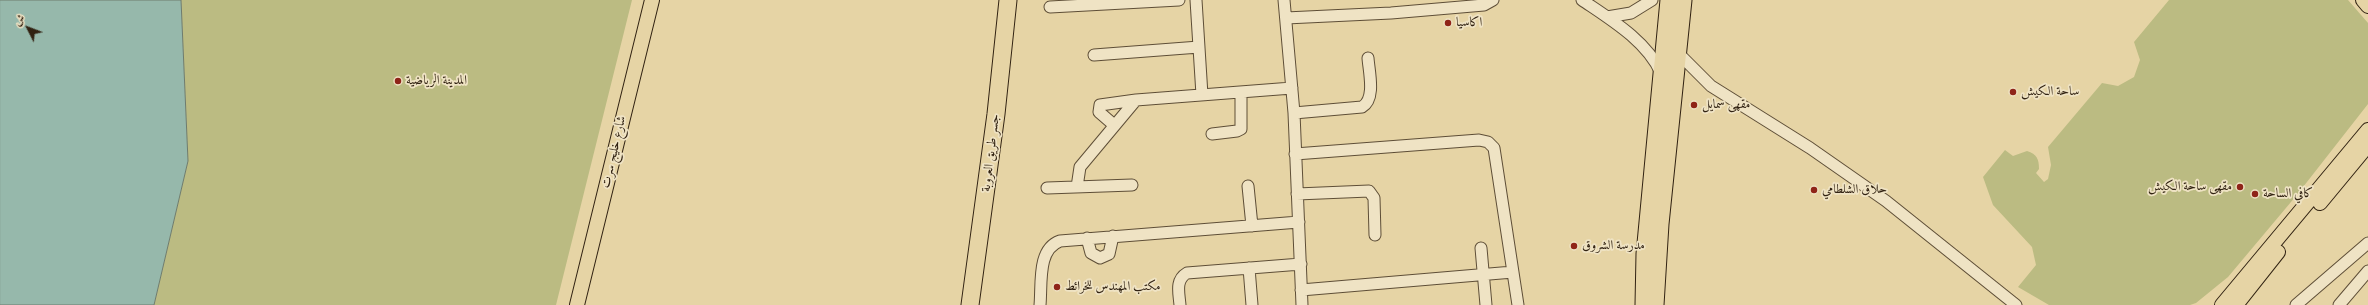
<!DOCTYPE html>
<meta charset="utf-8">
<style>
body{margin:0}
#map{position:relative;width:2368px;height:305px;overflow:hidden;background:#e6d4a5;font-family:"Gentium Book Plus",Amiri,serif}
canvas{display:block}
.north{position:absolute;left:8px;top:8px;width:40px;height:40px;-webkit-text-stroke:3px #efe3c4;paint-order:stroke;rotate:312deg;font-size:11px;font-weight:700;line-height:16px;text-align:center;color:#312212}
.north::after{content:'';display:block;margin:auto;width:14px;height:18px;background:#312212;clip-path:polygon(50% 0,100% 100%,50% 72%,0 100%)}
</style>
<div id="map">
<canvas width="2368" height="305"></canvas>
<div class="north">ش</div>
</div>
<script>
const ctx = document.querySelector('canvas').getContext('2d');
ctx.lineJoin = 'round';
function fillPath(path, color) { ctx.fillStyle = color; ctx.fill(path, 'evenodd'); }
function trace(path, color, width, dash) { ctx.strokeStyle = color; ctx.lineWidth = width; ctx.lineCap = dash ? 'butt' : 'round'; ctx.setLineDash(dash || []); ctx.stroke(path); }
function drawText(font, color, halo, rows, align = 'center') {
  ctx.font = font + ' "Gentium Book Plus",Amiri,serif'; ctx.lineWidth = 3.5; ctx.setLineDash([]); ctx.textBaseline = 'middle'; ctx.strokeStyle = halo; ctx.fillStyle = color; for (const [text, x, y, turn = 0] of rows) {
    ctx.save(); ctx.translate(x, y); ctx.rotate((+turn || 0) * Math.PI / 180); ctx.textAlign = isNaN(turn) ? turn : align; if (halo) ctx.strokeText(text, 0, 0); ctx.fillText(text, 0, 0); ctx.restore();
  }
}
fillPath(new Path2D(`
 M 181,0 L 632,0 L 556,305 L 154,305 L 188,161 Z
 M 2169,0 L 2348,0 L 2368,23 L 2368,104 L 2296,196 L 2228,277 L 2196,303 L 2190,305 L 2049,305 L 2018,287 L 2036,265 L 2032,247 L 1993,205 L 1983,177 L 2005,150 L 2013,156 L 2027,151 C 2037,154 2039,159 2039,169 L 2036,173 L 2044,182 L 2048,179 L 2051,165 L 2048,147 L 2102,83 L 2118,86 L 2134,77 L 2140,60 L 2134,42 Z`), '#bbbb82');
const water = new Path2D(`
 M 0,0 L 181,0 L 188,161 L 154,305 L 0,305 Z`);
fillPath(water, '#96b8ab');
trace(water, '#6e7c6e', 1);
const minor = new Path2D(`
 M 1196,0 L 1202,95
 M 1284,0 L 1294,113 L 1302,305
 M 1582,0 C 1610,19 1647,41 1661,73
 M 1050,7 L 1179,0
 M 1607,17 L 1631,13 L 1652,0
 M 1286,18 L 1391,13 L 1484,5 L 1493,0
 M 1678,53 L 1711,86 L 1810,148 L 1886,201 L 2016,305
 M 1094,55 L 1199,47
 M 1294,113 L 1362,107 C 1376,99 1369,72 1368,58
 M 1114,125 L 1099,112 L 1100,105 L 1136,100 L 1292,88
 M 1212,134 L 1237,131 L 1241,129 L 1241,92
 M 1295,154 L 1479,140 L 1488,142 L 1494,148 L 1518,305
 M 1248,186 L 1252,226
 M 1077,187 L 1080,167 L 1136,100
 M 1047,188 L 1132,185
 M 1297,194 L 1369,191 L 1374,198 L 1375,235
 M 1087,238 L 1091,253 L 1100,258 L 1109,254 L 1113,236
 M 1481,248 L 1486,305
 M 1249,268 L 1252,305
 M 1301,290 L 1513,272
 M 1040,305 C 1042,284 1037,249 1060,241 L 1299,222
 M 1180,305 C 1179,293 1175,280 1187,273 L 1301,264
 M 2296,305 L 2368,243
 M 2339,305 L 2368,271`);
const major = new Path2D(`
 M 2363,0 L 2368,6
 M 2320,203 L 2368,145
 M 577,305 L 652,0
 M 2222,305 L 2368,130
 M 2236,305 L 2278,252`);
const highway = new Path2D(`
 M 970,305 L 996,114 L 1008,0
 M 1644,305 L 1645,254 L 1669,0
 M 1655,305 L 1660,224 L 1683,0`);
trace(minor, '#5e4e37', 13);
trace(major, '#312212', 16);
trace(highway, '#312212', 19);
trace(minor, '#efe3c4', 11);
trace(major, '#e6d4a5', 14);
trace(highway, '#e6d4a5', 17);
for (const [x, y, r, color] of [
 [1448,23,4,"#8f2418"],
 [398,81,4,"#8f2418"],
 [2013,92,4,"#8f2418"],
 [1694,105,4,"#8f2418"],
 [2240,187,4,"#8f2418"],
 [1814,190,4,"#8f2418"],
 [2255,194,4,"#8f2418"],
 [1574,246,4,"#8f2418"],
 [1057,287,4,"#8f2418"]
]) { const dot = new Path2D(); dot.arc(x, y, r, 0, 2 * Math.PI); ctx.fillStyle = color; ctx.fill(dot); trace(dot, '#efe3c4', 1.5); }
drawText('13px', '#312212', '#efe3c4', [
 ["اكاسيا",1456,23],
 ["المدينة الرياضية",406,81],
 ["ساحة الكيش",2021,92],
 ["مقهى سمايل",1702,105],
 ["مقهى ساحة الكيش",2232,187,"right"],
 ["حلاق الشلطامي",1822,190],
 ["كافي الساحة",2263,194],
 ["مدرسة الشروق",1582,246],
 ["مكتب المهندس للخرائط",1065,287]
], 'left');
drawText('13px', '#312212', '#efe3c4', [
 ["شارع خليج سرت",614,152,-77],
 ["جسر طريق العروبة",991,153,-83]
]);
</script>
